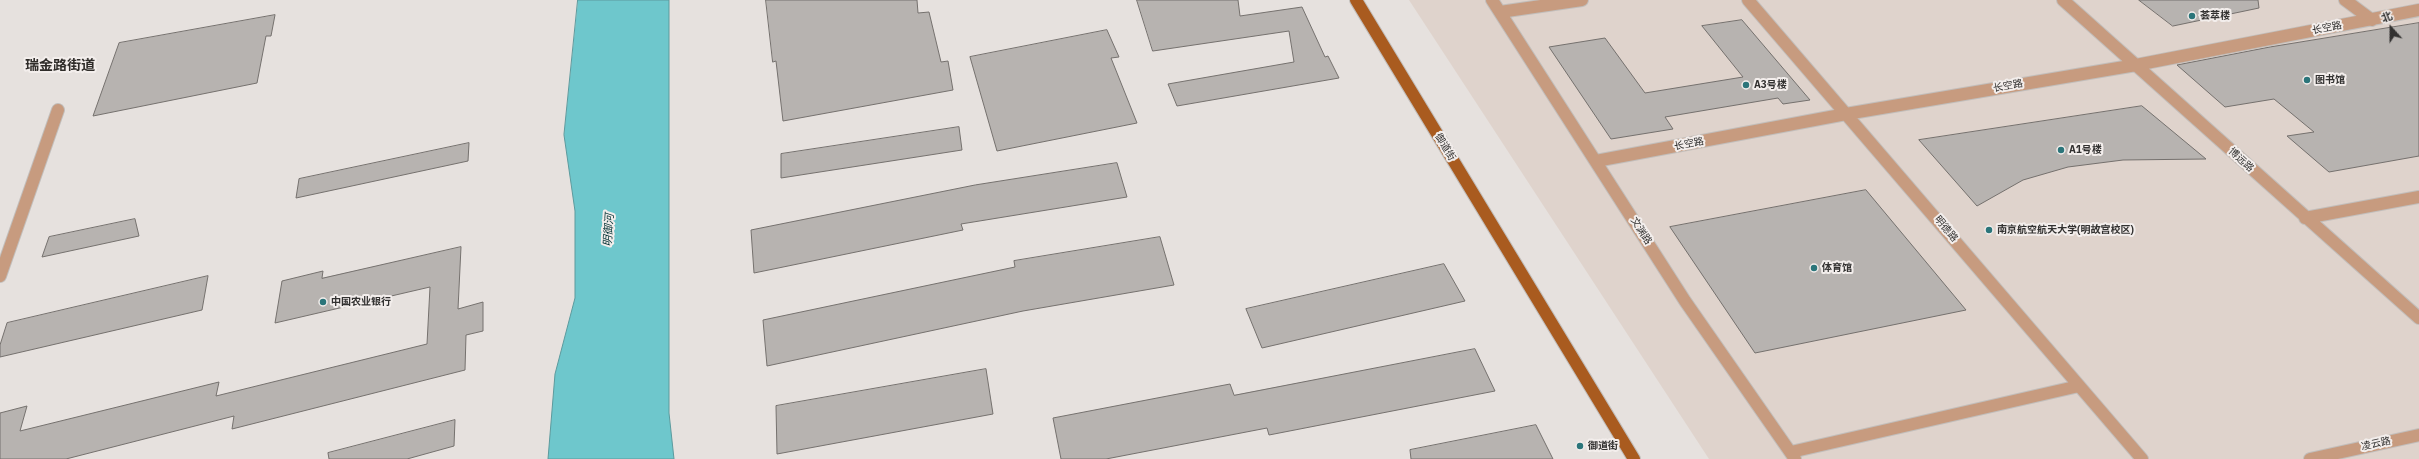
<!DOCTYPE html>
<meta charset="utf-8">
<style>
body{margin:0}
#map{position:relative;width:2419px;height:459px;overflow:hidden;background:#e6e1de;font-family:"IBM Plex Sans","Noto Sans SC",sans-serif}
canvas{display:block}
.north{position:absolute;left:2371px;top:8px;width:40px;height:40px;-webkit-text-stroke:3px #f3eeec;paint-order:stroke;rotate:339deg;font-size:11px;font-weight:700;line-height:16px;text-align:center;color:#323130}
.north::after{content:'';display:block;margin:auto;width:14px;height:18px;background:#323130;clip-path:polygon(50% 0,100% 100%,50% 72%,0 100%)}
</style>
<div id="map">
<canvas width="2419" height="459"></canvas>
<div class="north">北</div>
</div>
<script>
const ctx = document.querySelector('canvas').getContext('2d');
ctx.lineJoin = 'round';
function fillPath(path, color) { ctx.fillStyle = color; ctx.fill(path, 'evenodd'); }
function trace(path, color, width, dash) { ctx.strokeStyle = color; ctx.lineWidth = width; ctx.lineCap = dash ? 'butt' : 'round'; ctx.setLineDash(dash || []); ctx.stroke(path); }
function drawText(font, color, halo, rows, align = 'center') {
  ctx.font = font + ' "IBM Plex Sans","Noto Sans SC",sans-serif'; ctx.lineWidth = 4; ctx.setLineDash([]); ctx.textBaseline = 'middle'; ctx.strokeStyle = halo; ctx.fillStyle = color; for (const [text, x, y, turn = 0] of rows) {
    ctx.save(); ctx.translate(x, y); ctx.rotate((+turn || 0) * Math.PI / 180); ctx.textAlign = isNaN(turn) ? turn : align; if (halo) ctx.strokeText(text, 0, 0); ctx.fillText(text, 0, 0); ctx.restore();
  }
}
fillPath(new Path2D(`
 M 1409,0 L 2419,0 L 2419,459 L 1709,459 Z`), '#dfd3cc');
const water = new Path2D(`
 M 578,0 L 669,0 L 669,413 L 674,459 L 548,459 L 555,374 L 575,298 L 575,211 L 564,135 Z`);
fillPath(water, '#6ec7cc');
trace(water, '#5c9a9d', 1);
const building = new Path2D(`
 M 766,0 L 917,0 L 918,13 L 929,12 L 941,62 L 948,61 L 953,90 L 783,121 L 776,61 L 773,62 Z
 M 1137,0 L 1238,0 L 1240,16 L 1302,7 L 1325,57 L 1328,56 L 1339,78 L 1177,106 L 1168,84 L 1294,62 L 1289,31 L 1153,51 Z
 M 2139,0 L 2258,0 L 2259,8 L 2173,26 Z
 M 275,15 L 271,36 L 266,36 L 257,83 L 93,116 L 119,43 Z
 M 1742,20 L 1810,100 L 1783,104 L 1778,98 L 1665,117 L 1673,129 L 1611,139 L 1549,47 L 1605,38 L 1645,93 L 1743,77 L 1702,26 Z
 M 2419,23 L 2419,156 L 2329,172 L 2287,136 L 2314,132 L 2274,99 L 2225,107 L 2177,65 L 2270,47 Z
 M 1107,30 L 1119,57 L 1111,58 L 1137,123 L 997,151 L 970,57 Z
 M 2142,106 L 2206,159 L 2123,160 L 2068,167 L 2023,180 L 1977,206 L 1919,140 Z
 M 959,127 L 962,150 L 781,178 L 781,154 Z
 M 469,143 L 468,161 L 296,198 L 299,179 Z
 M 1117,163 L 1127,197 L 961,224 L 963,230 L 754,273 L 751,230 L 975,185 Z
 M 1866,190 L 1966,310 L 1755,353 L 1670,227 Z
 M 135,219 L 139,236 L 42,257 L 49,237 Z
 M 1160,237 L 1174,285 L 1023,311 L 767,366 L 763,320 L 1015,267 L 1014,261 Z
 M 461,247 L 458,309 L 483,302 L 483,331 L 466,335 L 465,370 L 232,429 L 234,416 L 66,459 L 0,459 L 0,413 L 27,406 L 20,431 L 219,382 L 216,396 L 427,344 L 430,287 L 275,323 L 282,281 L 323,271 L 322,278 Z
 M 1444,264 L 1465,301 L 1262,348 L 1246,309 Z
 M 208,276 L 202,310 L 0,357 L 0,345 L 7,323 Z
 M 1475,349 L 1495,391 L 1269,435 L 1267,428 L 1106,459 L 1061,459 L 1053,418 L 1230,384 L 1234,395 Z
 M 986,369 L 993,414 L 777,454 L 776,406 Z
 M 455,420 L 454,446 L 407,459 L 329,459 L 328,453 Z
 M 1536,425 L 1553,459 L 1411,459 L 1410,450 Z`);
fillPath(building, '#b7b3b0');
trace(building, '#75716e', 1);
const minor = new Path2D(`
 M 1492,0 L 1685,301 L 1795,459
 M 1748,0 L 2142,459
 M 2063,0 L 2419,318
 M 2345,0 L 2372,20
 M 1500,12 L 1582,0
 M 1596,161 L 1846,114 L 2136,65 L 2419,10
 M 2305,218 L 2419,197
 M 0,276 L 58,110
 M 1791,452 L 2079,386
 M 2310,459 L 2419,435`);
const major = new Path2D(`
 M 1356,0 L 1634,459`);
trace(minor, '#c2bebb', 14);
trace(major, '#c2bebb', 14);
trace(minor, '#c79b7f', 12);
trace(major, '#a95b1f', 12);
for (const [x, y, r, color] of [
 [2192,16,4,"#2b757a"],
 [2307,80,4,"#2b757a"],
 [1746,85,4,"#2b757a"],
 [2061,150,4,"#2b757a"],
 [1989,230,4,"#2b757a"],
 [1814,268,4,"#2b757a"],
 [323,302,4,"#2b757a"],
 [1580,446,4,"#2b757a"]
]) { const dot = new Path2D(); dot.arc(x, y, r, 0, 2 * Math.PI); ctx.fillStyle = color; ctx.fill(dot); trace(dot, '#f3eeec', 1.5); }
drawText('bold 10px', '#323130', '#f3eeec', [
 ["荟萃楼",2200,16],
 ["图书馆",2315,80],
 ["A3号楼",1754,85],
 ["A1号楼",2069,150],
 ["南京航空航天大学(明故宫校区)",1997,230],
 ["体育馆",1822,268],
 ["中国农业银行",331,302],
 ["御道街",1588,446]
], 'left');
drawText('10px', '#323130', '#f3eeec', [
 ["长空路",2327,28,-11],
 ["长空路",2008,86,-10],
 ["长空路",1689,144,-11],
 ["御道街",1445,147,59],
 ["博远路",2241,160,42],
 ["明德路",1946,229,50],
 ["文渊路",1641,231,57],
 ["凌云路",2376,444,-12]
]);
drawText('italic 11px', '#053335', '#f3eeec', [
 ["明御河",609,230,-86]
]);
drawText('bold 14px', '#2f2c29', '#f3eeec', [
 ["瑞金路街道",60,66]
]);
</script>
